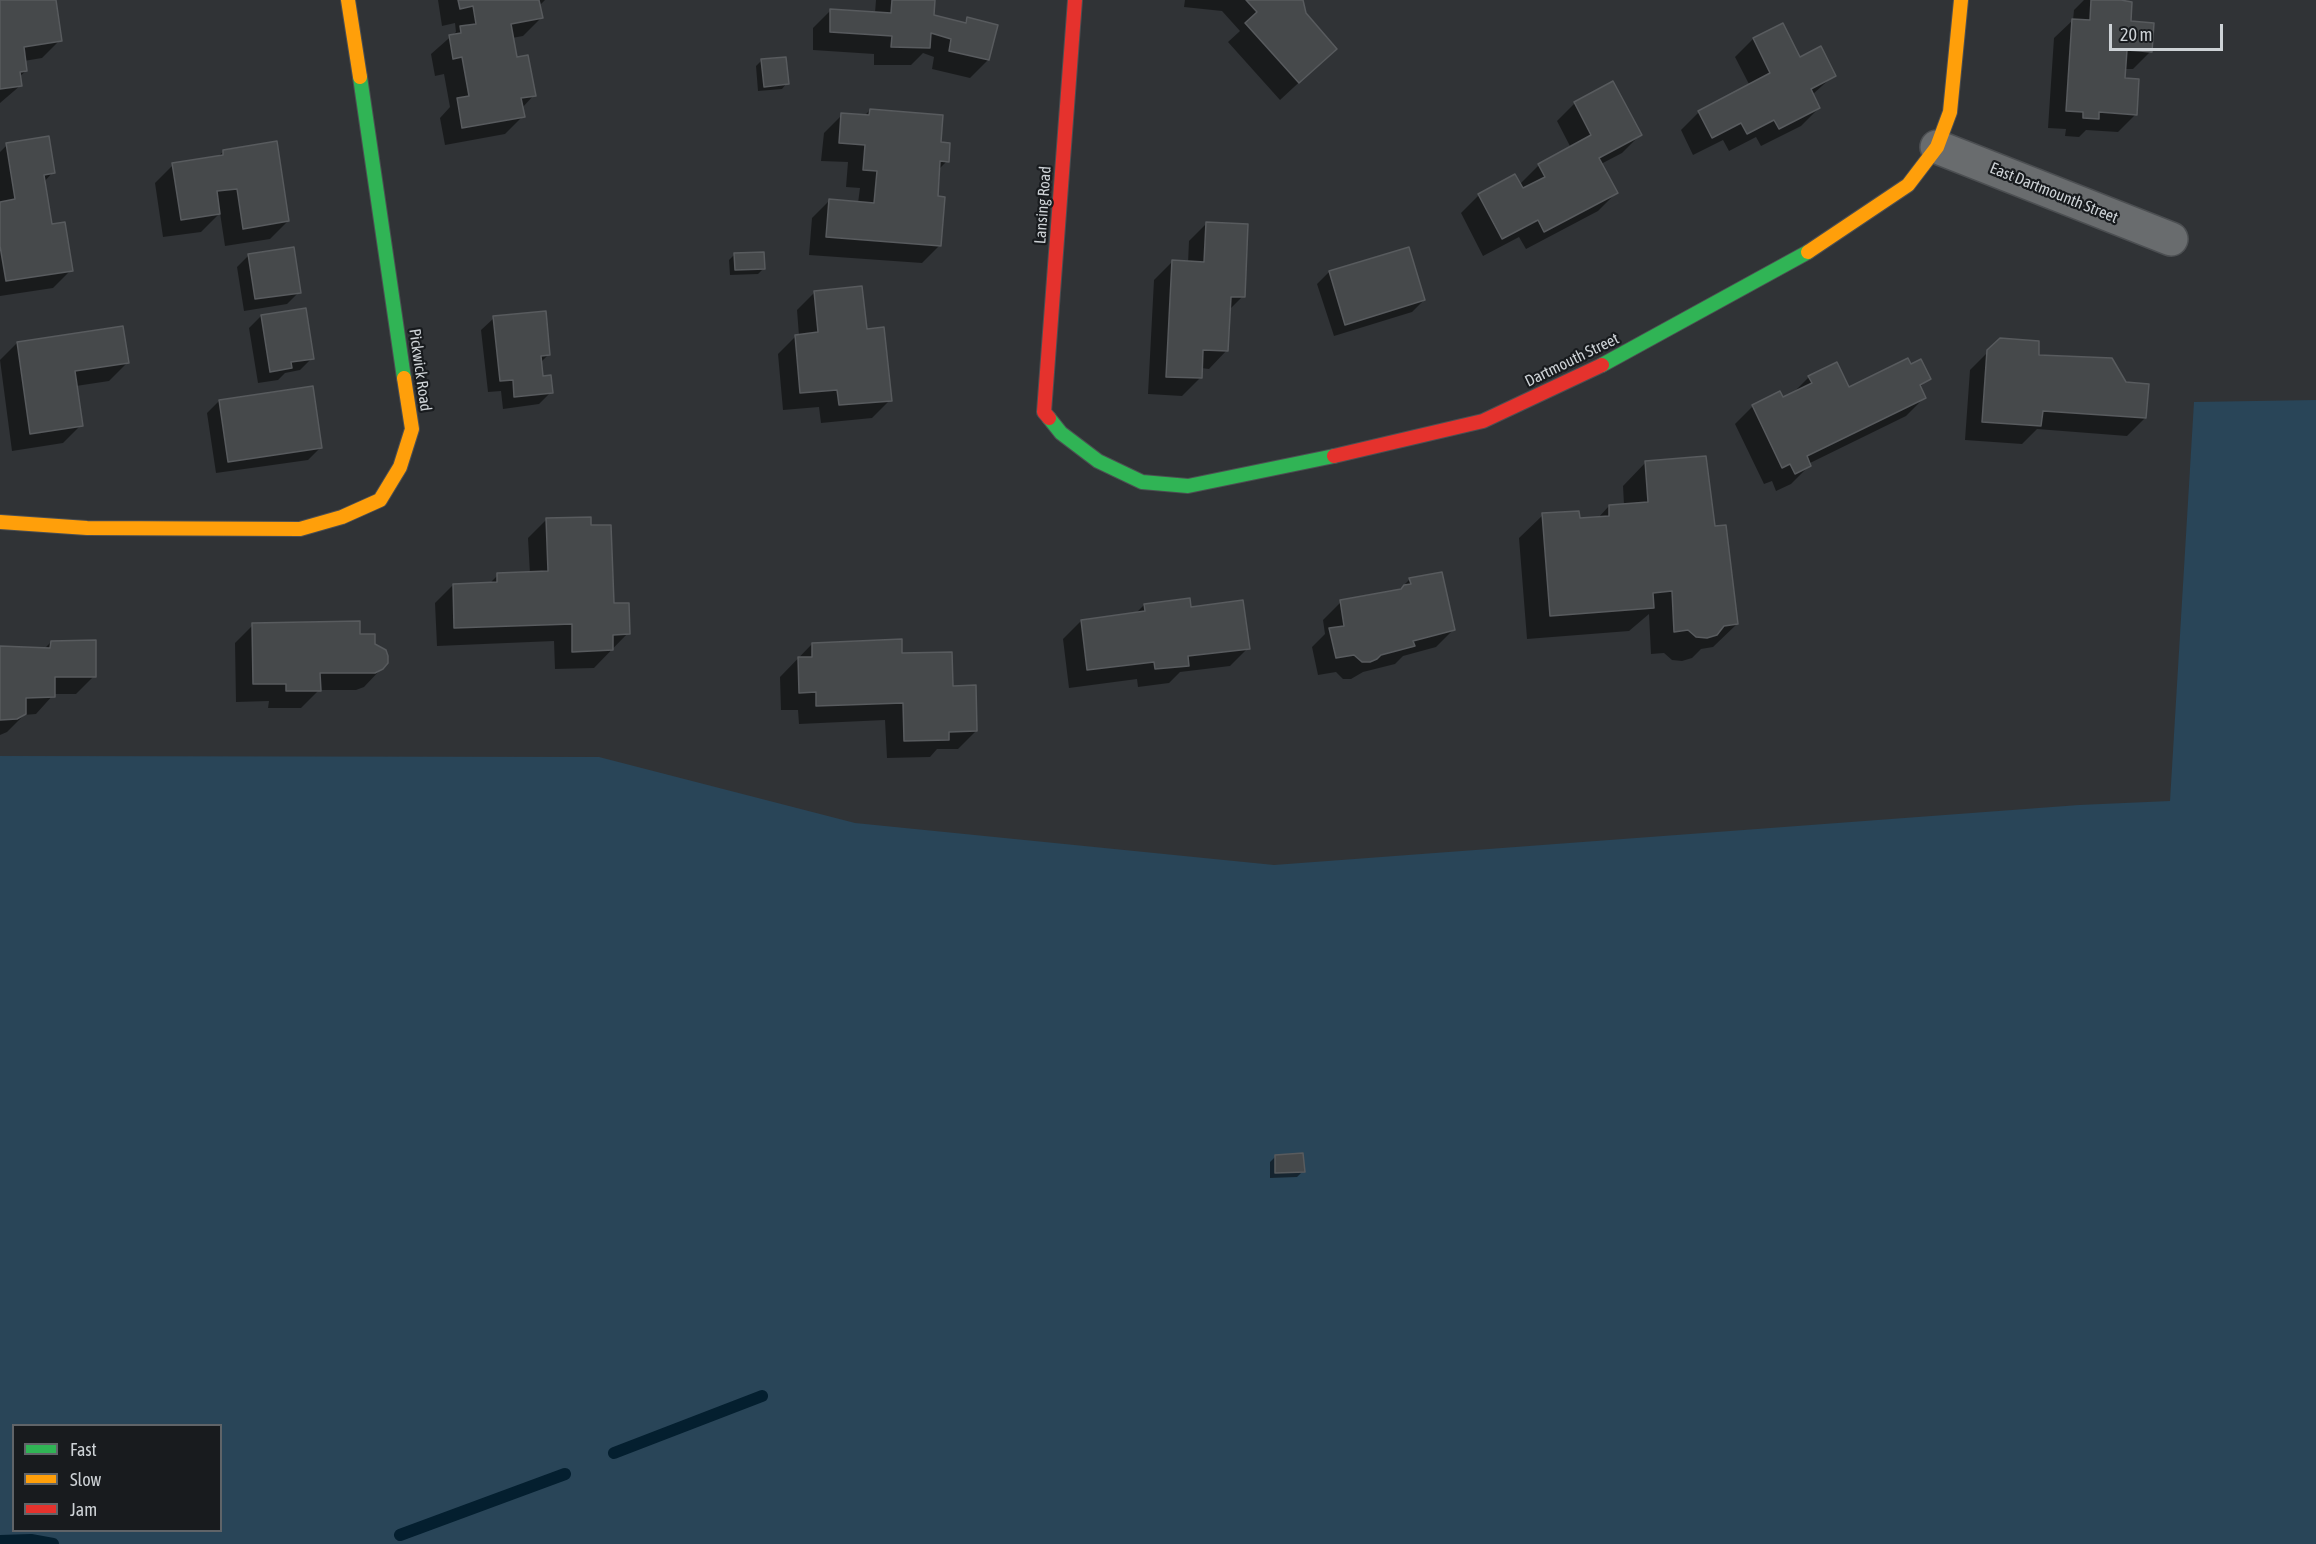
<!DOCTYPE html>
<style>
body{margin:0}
#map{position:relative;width:2316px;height:1544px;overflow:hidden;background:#303336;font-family:"Asap Condensed",sans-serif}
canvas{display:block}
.legend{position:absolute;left:12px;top:1424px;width:210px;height:108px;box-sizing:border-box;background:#181b1e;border:2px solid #606468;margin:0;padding:8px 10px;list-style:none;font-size:18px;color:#cdd2d6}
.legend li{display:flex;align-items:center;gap:12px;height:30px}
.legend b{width:30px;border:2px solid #606468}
.scale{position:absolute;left:2109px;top:24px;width:114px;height:27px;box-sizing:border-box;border:3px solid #cdd2d6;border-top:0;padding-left:8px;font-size:18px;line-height:21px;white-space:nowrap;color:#cdd2d6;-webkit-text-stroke:4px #181b1e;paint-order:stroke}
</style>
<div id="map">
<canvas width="2316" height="1544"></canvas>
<ul class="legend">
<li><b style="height:8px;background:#30b455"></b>Fast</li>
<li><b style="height:8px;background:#ff9f0a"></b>Slow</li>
<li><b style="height:8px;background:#e5322d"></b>Jam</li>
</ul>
<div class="scale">20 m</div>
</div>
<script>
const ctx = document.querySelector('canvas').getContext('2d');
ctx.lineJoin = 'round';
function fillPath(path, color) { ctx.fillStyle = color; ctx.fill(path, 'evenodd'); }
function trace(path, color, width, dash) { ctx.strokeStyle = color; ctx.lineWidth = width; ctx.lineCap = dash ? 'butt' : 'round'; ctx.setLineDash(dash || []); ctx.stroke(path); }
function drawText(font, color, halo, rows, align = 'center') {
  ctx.font = font + ' "Asap Condensed",sans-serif'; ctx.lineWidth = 4.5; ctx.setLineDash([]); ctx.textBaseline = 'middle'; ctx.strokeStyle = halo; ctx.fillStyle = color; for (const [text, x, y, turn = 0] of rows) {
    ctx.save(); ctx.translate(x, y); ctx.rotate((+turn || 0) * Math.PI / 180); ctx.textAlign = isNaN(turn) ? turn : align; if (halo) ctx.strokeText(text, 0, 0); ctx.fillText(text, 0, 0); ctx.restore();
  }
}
fillPath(new Path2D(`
 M 2316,400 L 2316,1544 L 0,1544 L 0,756 L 599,757 L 855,823 L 1274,865 L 2079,805 L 2170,801 L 2194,402 ZM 14,1426 L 220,1426 L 220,1530 L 14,1530 Z`), '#294558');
fillPath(new Path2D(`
 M 0,0 L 54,0 L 60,40 L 42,58 L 24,61 L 26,71 L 19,77 L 21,85 L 0,103 Z
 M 438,0 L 545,0 L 539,6 L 541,18 L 523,36 L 512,38 L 516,59 L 534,95 L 522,108 L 523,116 L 505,134 L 445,145 L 440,118 L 450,107 L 444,74 L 435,76 L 431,54 L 456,32 L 455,23 L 442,26 Z
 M 876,0 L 934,0 L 933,17 L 963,24 L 968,19 L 988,60 L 970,78 L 932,69 L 934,57 L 923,53 L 911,65 L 874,65 L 874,54 L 813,50 L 813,28 L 831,10 L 875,13 Z
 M 1185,0 L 1302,0 L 1305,14 L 1335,49 L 1280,100 L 1228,42 L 1240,31 L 1222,11 L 1184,7 Z
 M 2084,0 L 2119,0 L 2129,23 L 2151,51 L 2133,69 L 2124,69 L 2124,80 L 2136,114 L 2118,132 L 2086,130 L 2079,137 L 2065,136 L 2066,129 L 2048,128 L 2054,38 L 2073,20 L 2074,10 Z
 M 1782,25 L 1799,59 L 1834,75 L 1812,95 L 1819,108 L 1801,126 L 1761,146 L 1756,137 L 1729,151 L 1723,140 L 1693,155 L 1681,130 L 1699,112 L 1750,86 L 1735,57 L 1753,39 Z
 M 762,60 L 787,83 L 782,89 L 758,91 L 756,66 Z
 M 1612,83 L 1640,135 L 1622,153 L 1601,164 L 1616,193 L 1598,211 L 1526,249 L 1519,237 L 1483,256 L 1461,213 L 1479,195 L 1520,184 L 1539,165 L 1571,148 L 1557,121 L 1575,103 Z
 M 870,110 L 939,143 L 947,161 L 938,170 L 936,198 L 940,245 L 922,263 L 809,255 L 812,218 L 830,200 L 858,203 L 860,188 L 846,187 L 848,162 L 821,161 L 824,133 L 842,115 L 864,116 Z
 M 7,145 L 53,172 L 44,182 L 50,225 L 71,270 L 53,288 L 0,296 L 0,152 Z
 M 224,151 L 288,221 L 270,239 L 225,246 L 220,213 L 201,232 L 163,237 L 155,183 L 173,165 L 217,157 Z
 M 1207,223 L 1243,296 L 1229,310 L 1227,350 L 1209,369 L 1201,368 L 1200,378 L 1182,396 L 1148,394 L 1154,280 L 1172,262 L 1188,263 L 1189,241 Z
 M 735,254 L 764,268 L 758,274 L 730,275 L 729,260 Z
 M 249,255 L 299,292 L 287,304 L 244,311 L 237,267 Z
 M 1329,272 L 1424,300 L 1412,312 L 1334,336 L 1317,284 Z
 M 815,292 L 865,331 L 890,400 L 872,418 L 821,423 L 819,407 L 783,410 L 778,354 L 796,336 L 799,336 L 797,310 Z
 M 261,316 L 312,358 L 300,370 L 285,373 L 278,380 L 258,383 L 249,328 Z
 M 494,318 L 549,354 L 540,363 L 542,378 L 551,392 L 539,404 L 503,409 L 501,391 L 488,392 L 481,330 Z
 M 2000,340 L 2037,357 L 2145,418 L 2127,436 L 2037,429 L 2022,444 L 1965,440 L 1970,370 Z
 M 17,343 L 127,363 L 109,381 L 76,386 L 81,425 L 63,443 L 12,451 L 0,360 Z
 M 1910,366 L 1929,378 L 1919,388 L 1924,398 L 1906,416 L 1808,464 L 1809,466 L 1791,484 L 1776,491 L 1772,481 L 1764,484 L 1735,424 L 1753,406 L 1782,399 L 1792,394 L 1809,377 L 1848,389 Z
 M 219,401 L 320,448 L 308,460 L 216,473 L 207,413 Z
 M 1646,462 L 1714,528 L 1737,624 L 1713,647 L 1701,649 L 1692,658 L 1682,661 L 1672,660 L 1664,653 L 1651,654 L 1649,614 L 1629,631 L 1527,639 L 1519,538 L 1543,515 L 1578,520 L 1598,518 L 1609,506 L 1624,505 L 1623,486 Z
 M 546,520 L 589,527 L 612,604 L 628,633 L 594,668 L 555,669 L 554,641 L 437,646 L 435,603 L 453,585 L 489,584 L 498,575 L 530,574 L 528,538 Z
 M 1410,579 L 1454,629 L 1436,647 L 1403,656 L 1395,664 L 1363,672 L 1351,679 L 1343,679 L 1336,672 L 1318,675 L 1312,647 L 1325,634 L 1323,620 L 1341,602 L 1398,591 Z
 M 1144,605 L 1190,609 L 1248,648 L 1230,666 L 1180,672 L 1169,683 L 1138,687 L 1137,679 L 1069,688 L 1063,639 L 1081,621 L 1135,614 Z
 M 253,625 L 358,635 L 374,645 L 382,668 L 364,687 L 356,690 L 319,690 L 301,708 L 268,708 L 269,701 L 236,702 L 235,643 Z
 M 51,642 L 94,676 L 76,694 L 54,694 L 36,714 L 24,715 L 7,732 L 0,735 L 0,648 L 44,649 Z
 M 812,644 L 901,655 L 952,688 L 976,731 L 958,749 L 937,749 L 930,757 L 887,758 L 885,720 L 799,724 L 798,710 L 781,710 L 780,677 Z
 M 1275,1157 L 1303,1171 L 1297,1177 L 1270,1178 L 1270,1162 Z`), '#0007');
trace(new Path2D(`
 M 614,1453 L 762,1396
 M 400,1535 L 565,1474
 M 0,1541 L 31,1540 L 53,1544`), '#041f2f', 12);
const building = new Path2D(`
 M 0,0 L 56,0 L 62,41 L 24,47 L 27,71 L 20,72 L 22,86 L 0,89 Z
 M 458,0 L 539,0 L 543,18 L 511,24 L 517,57 L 528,55 L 536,96 L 521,98 L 525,117 L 462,128 L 457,98 L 469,96 L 462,57 L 453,59 L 449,35 L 461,33 L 460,26 L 476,24 L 473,6 L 460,9 Z
 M 892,0 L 935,0 L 934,15 L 966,23 L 967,17 L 998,25 L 989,60 L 949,51 L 951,39 L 931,33 L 930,48 L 891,47 L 892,36 L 830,32 L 830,9 L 891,13 Z
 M 1246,0 L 1303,0 L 1306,13 L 1337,49 L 1299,83 L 1245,23 L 1257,12 Z
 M 2091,0 L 2121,0 L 2132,2 L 2131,21 L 2154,23 L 2152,52 L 2127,50 L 2125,78 L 2139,79 L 2137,115 L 2099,112 L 2099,119 L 2083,118 L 2083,112 L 2066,111 L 2072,19 L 2090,20 Z
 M 1783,23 L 1800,57 L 1821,46 L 1836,76 L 1811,89 L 1820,108 L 1779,129 L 1774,120 L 1747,134 L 1741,123 L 1712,138 L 1698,111 L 1770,73 L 1753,38 Z
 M 786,57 L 789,84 L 764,87 L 761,59 Z
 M 1613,81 L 1642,135 L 1599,158 L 1618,193 L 1544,232 L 1538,220 L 1502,239 L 1478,194 L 1515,174 L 1523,188 L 1545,177 L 1538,164 L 1591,135 L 1574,102 Z
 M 870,109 L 943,115 L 941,142 L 950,143 L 949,162 L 940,161 L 938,196 L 945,197 L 941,246 L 826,237 L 829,199 L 874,203 L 877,171 L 863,170 L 865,145 L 839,143 L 841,113 L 869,115 Z
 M 49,136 L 55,173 L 44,175 L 52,224 L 65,222 L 73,271 L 6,281 L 0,246 L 0,202 L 15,199 L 6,143 Z
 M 277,141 L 289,221 L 243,229 L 237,189 L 217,191 L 220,214 L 181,220 L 172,163 L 223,155 L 223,150 Z
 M 1206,222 L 1248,224 L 1245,297 L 1231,297 L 1228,351 L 1203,350 L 1202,378 L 1166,377 L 1172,260 L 1204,262 Z
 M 294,247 L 301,293 L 255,299 L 248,254 Z
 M 1409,247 L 1425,300 L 1345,325 L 1329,271 Z
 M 764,252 L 765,269 L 735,270 L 734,253 Z
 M 862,286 L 867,329 L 884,327 L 892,401 L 839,405 L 837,390 L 800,393 L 795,335 L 818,332 L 814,291 Z
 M 306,308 L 314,359 L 291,362 L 292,368 L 270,372 L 261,315 Z
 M 546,311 L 550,355 L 541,356 L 543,376 L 551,375 L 553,393 L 514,397 L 513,380 L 500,381 L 493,316 Z
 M 123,326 L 129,363 L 75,371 L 83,426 L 30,434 L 17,342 Z
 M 2000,338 L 2039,341 L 2039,355 L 2112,358 L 2126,382 L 2149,384 L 2146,418 L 2043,411 L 2041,426 L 1982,422 L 1987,350 Z
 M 1908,358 L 1911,364 L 1921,359 L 1931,379 L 1920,385 L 1926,398 L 1807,456 L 1811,466 L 1795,474 L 1790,464 L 1782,468 L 1752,405 L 1780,391 L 1783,397 L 1812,383 L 1808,376 L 1837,362 L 1849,387 Z
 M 313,386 L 322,448 L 228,462 L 219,400 Z
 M 1706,456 L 1715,526 L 1726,525 L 1738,624 L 1724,626 L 1717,635 L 1707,638 L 1696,637 L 1688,630 L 1674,632 L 1672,591 L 1653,593 L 1654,608 L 1550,616 L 1542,513 L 1579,511 L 1580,518 L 1609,516 L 1609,505 L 1648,502 L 1645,461 Z
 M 591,517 L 591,525 L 611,525 L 614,603 L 629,603 L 630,634 L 613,635 L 613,650 L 572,652 L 572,624 L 454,628 L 453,584 L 497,582 L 497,573 L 548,571 L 546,518 Z
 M 1442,572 L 1455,630 L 1413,641 L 1415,646 L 1381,655 L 1377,659 L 1370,662 L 1362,662 L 1354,655 L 1336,658 L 1329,628 L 1344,626 L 1340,600 L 1401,589 L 1404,585 L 1411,584 L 1409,578 Z
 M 1190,598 L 1191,607 L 1243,600 L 1250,649 L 1188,656 L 1189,666 L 1155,669 L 1154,662 L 1087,670 L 1081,620 L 1145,611 L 1144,604 Z
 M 360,621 L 360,634 L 375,634 L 375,644 L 386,650 L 388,656 L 388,663 L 383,669 L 375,673 L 320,673 L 321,691 L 286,691 L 286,684 L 253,684 L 252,623 Z
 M 902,639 L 902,653 L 952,652 L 953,686 L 976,685 L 977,731 L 949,732 L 949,740 L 904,741 L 903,703 L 816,706 L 816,692 L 799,693 L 798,657 L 812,657 L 812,643 Z
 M 96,640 L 96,677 L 55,677 L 55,697 L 26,698 L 26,714 L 17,719 L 0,720 L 0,646 L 50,648 L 51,641 Z
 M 1303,1153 L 1305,1172 L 1275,1173 L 1275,1155 Z`);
fillPath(building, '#46494b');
trace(building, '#585b5e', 1.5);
const street = new Path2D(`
 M 1937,147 L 2171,239`);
const fast = new Path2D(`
 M 360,77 L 404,378
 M 1602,365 L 1808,252
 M 1049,418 L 1061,433 L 1098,461 L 1142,482 L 1188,486 L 1334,456`);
const slow = new Path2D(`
 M 348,0 L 360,77
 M 1808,252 L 1908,185 L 1937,147 L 1950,112 L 1961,0
 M 0,522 L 87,528 L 300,529 L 342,517 L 380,500 L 400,467 L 412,429 L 404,378`);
const jam = new Path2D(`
 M 1049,418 L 1044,412 L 1075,0
 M 1334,456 L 1483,421 L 1602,365`);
trace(street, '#4c4f52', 36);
trace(fast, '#4c4f52', 16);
trace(slow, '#4c4f52', 16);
trace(jam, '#4c4f52', 16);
trace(street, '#696c6e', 33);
trace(fast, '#30b455', 14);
trace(slow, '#ff9f0a', 14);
trace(jam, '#e5322d', 14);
drawText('16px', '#cdd2d6', '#181b1e', [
 ["East Dartmounth Street",2054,193,22],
 ["Lansing Road",1043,205,-86],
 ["Dartmouth Street",1572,360,-26],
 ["Pickwick Road",420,370,82]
]);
</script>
